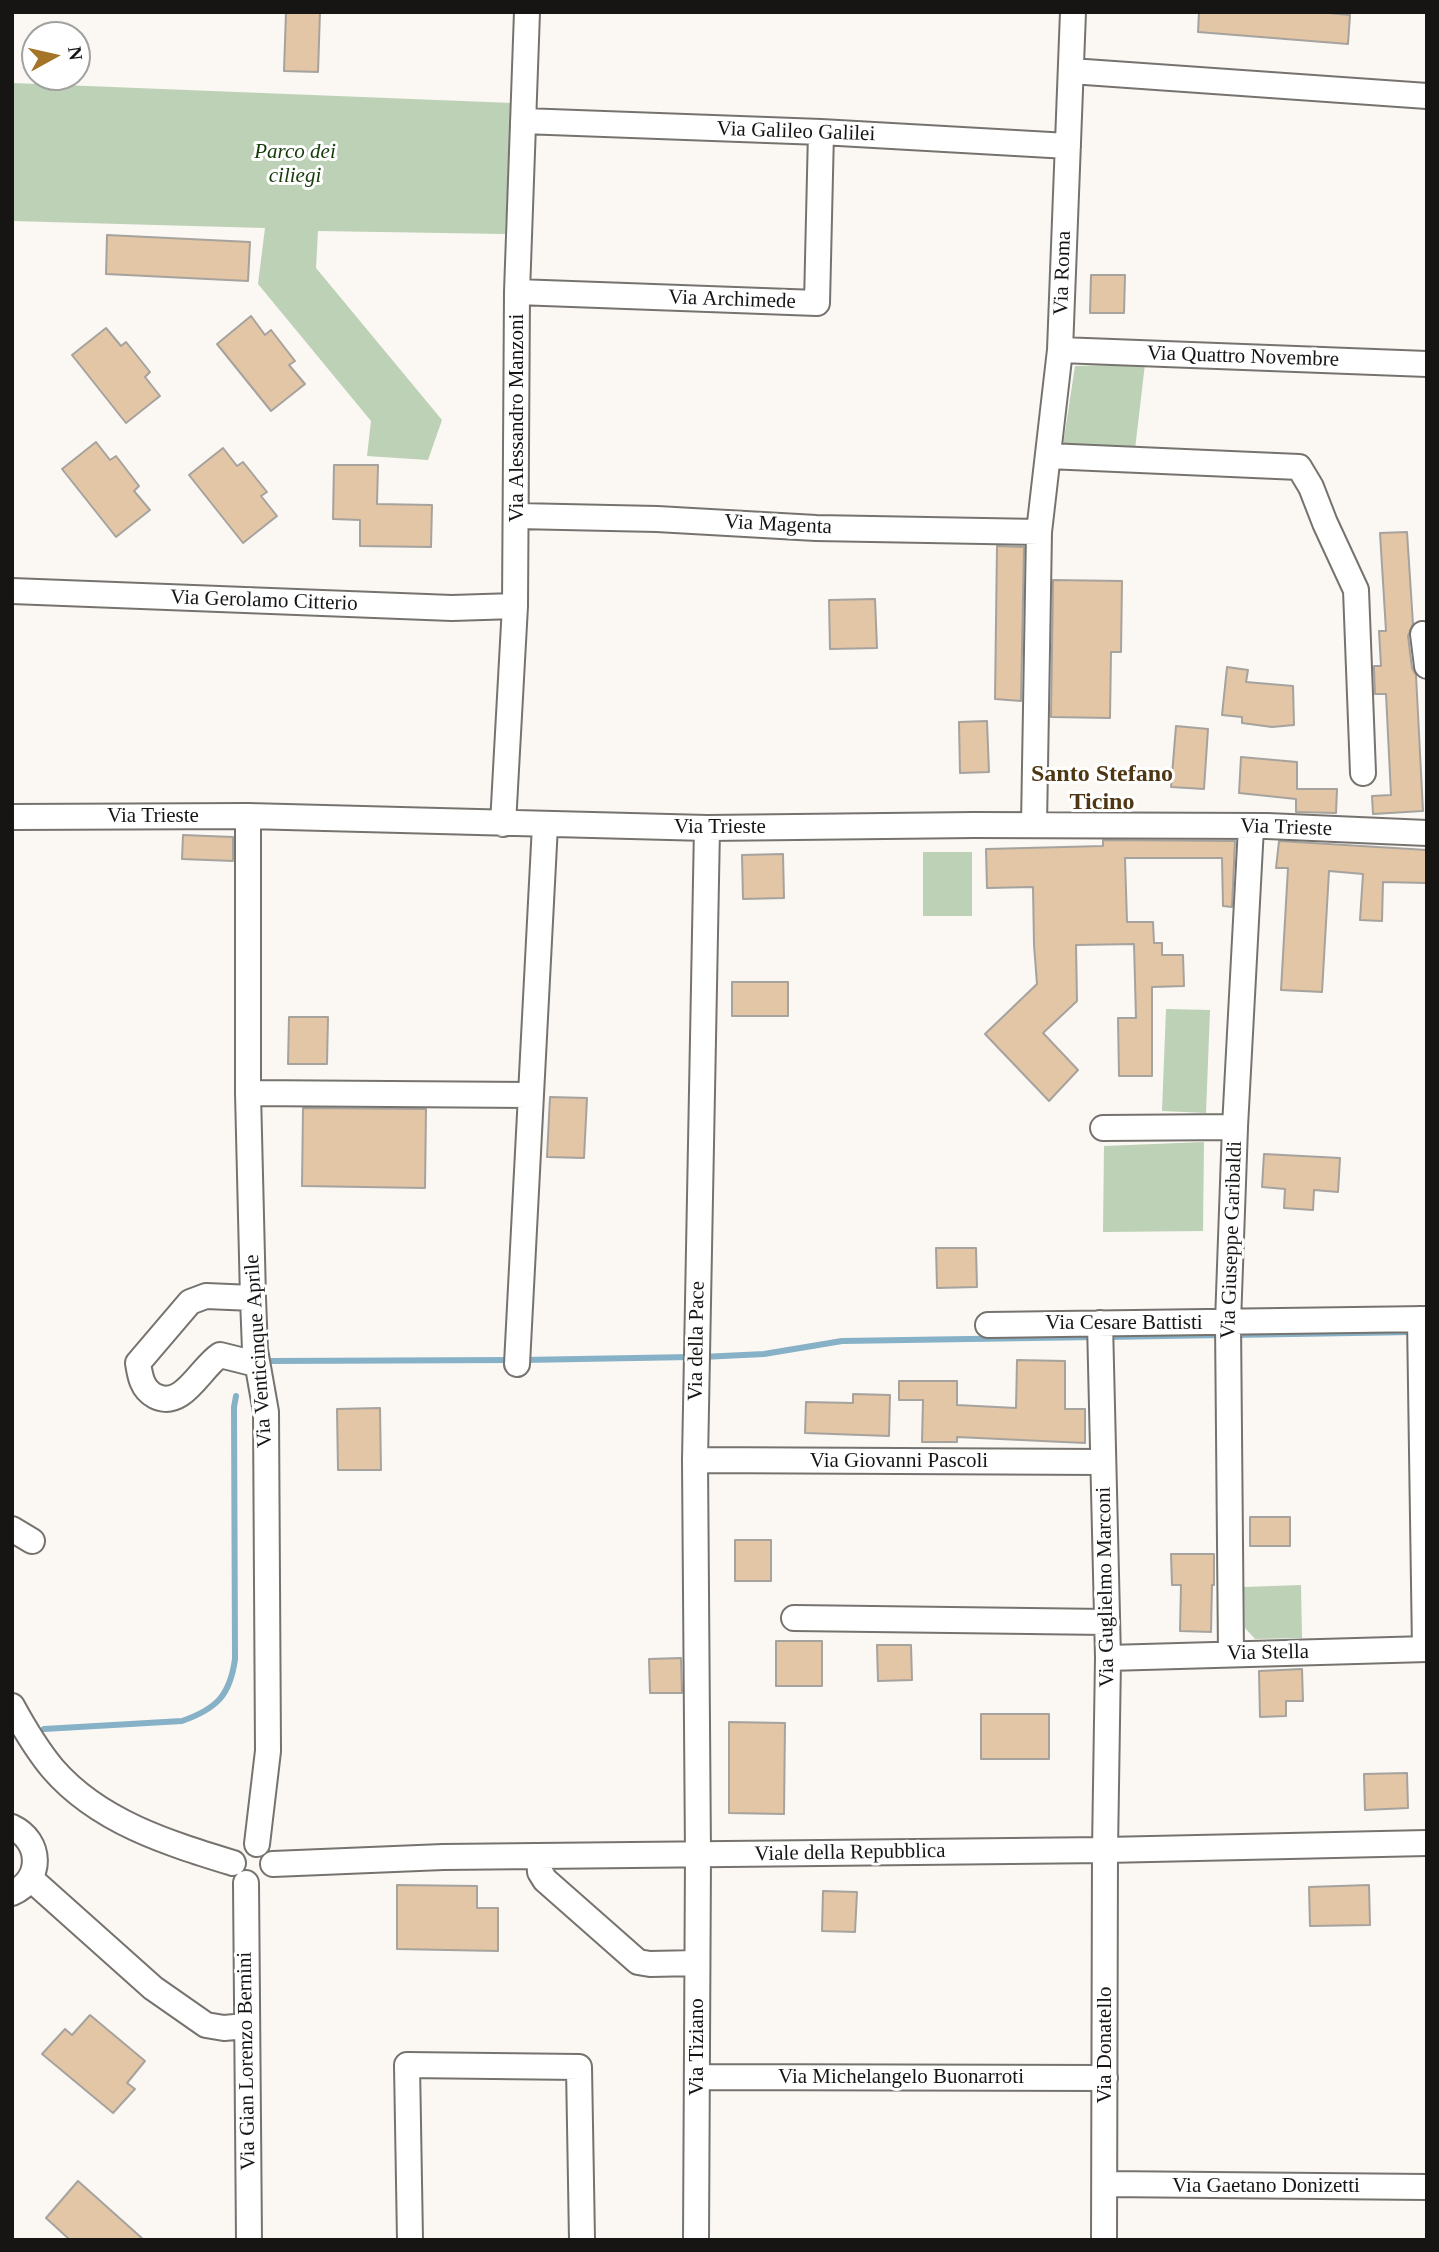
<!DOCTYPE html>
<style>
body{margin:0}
#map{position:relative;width:1439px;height:2252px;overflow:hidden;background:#fbf7f3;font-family:"Times New Roman",serif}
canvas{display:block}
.frame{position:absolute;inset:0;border:14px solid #161513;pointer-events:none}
.north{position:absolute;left:21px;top:21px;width:70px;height:70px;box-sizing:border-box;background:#fff;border:2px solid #a2a1a1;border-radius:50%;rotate:82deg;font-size:19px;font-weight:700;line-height:28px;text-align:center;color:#161513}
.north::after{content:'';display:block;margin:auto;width:24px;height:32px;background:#a47428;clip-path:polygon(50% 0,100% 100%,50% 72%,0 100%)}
</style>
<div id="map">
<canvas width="1439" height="2252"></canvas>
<div class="frame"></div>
<div class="north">N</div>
</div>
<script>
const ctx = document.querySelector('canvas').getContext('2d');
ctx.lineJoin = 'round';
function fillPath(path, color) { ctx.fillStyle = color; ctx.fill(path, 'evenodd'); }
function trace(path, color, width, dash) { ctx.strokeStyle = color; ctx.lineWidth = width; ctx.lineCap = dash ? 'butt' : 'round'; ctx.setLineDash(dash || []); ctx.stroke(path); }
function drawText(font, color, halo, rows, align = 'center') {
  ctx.font = font + ' "Times New Roman",serif'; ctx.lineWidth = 6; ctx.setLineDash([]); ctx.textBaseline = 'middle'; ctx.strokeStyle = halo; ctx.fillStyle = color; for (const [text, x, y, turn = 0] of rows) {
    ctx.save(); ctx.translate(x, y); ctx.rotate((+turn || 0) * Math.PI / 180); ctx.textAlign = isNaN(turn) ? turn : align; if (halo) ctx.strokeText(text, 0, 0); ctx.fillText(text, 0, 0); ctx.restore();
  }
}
fillPath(new Path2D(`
 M 12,83 L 512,103 L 505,234 L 318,231 L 316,268 L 442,420 L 428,460 L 367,456 L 371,421 L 258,284 L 265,228 L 12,221 Z
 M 1145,364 L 1135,449 L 1063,445 L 1075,366 Z
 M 923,852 L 972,852 L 972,916 L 923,916 Z
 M 1166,1009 L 1210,1010 L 1206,1113 L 1162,1111 Z
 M 1204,1142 L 1203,1231 L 1103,1232 L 1104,1146 Z
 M 1301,1585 L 1302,1638 L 1255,1639 L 1245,1628 L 1244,1587 Z`), '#bcd1b6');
trace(new Path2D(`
 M 1233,1335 L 1414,1332
 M 1107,1337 L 1222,1335
 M 702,1357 L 764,1354 L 842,1341 L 1096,1337
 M 523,1360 L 691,1357
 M 272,1361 L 513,1360
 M 44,1729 L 182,1721 C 216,1709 230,1696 235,1659 L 234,1407 L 236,1396`), '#86b1c6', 6);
const building = new Path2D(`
 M 286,12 L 320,12 L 318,72 L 284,71 Z
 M 1199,12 L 1318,12 L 1350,15 L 1348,44 L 1198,32 Z
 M 107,235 L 250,242 L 248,281 L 106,274 Z
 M 1091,275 L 1125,275 L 1124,313 L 1090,313 Z
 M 251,316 L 265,335 L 271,330 L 295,361 L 289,365 L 305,384 L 271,411 L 217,344 Z
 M 106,328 L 121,346 L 126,342 L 150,372 L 145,377 L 160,396 L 126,423 L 72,355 Z
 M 96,442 L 110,460 L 116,456 L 139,486 L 134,491 L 150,510 L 116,537 L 62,469 Z
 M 223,448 L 237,466 L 243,462 L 267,492 L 261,496 L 277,516 L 243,543 L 189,475 Z
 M 334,465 L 378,465 L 377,504 L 432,505 L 431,547 L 360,546 L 360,520 L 333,519 Z
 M 1407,532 L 1413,624 L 1408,636 L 1412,668 L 1416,675 L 1423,811 L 1373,814 L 1372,796 L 1391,795 L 1386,694 L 1375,694 L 1374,670 L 1374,666 L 1381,666 L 1379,631 L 1386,631 L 1380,533 Z
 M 997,546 L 1024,547 L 1021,701 L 995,699 Z
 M 1053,580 L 1122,581 L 1121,652 L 1111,652 L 1110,718 L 1051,717 Z
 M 875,599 L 877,648 L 830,649 L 829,600 Z
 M 1227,667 L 1248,670 L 1246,682 L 1293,686 L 1294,725 L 1272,727 L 1242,723 L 1242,717 L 1222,715 Z
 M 987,721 L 989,772 L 960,773 L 959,722 Z
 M 1176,726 L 1208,729 L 1204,789 L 1171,787 Z
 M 1241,757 L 1297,762 L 1297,789 L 1337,789 L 1336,813 L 1296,812 L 1296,799 L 1239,793 Z
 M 183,835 L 233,837 L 233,861 L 182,859 Z
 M 1103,840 L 1235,841 L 1232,907 L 1223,906 L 1222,858 L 1125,858 L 1127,922 L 1153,922 L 1154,943 L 1162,943 L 1162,955 L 1183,955 L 1184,986 L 1152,987 L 1152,1076 L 1119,1076 L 1118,1018 L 1136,1018 L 1134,944 L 1076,945 L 1077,1001 L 1043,1033 L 1078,1070 L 1049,1101 L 985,1034 L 1037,984 L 1034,945 L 1033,887 L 987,888 L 986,849 L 1103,846 Z
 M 1279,841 L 1427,850 L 1427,883 L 1383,882 L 1382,921 L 1360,920 L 1363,874 L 1329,871 L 1322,992 L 1281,990 L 1288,868 L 1276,868 Z
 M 783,854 L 784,898 L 743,899 L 742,855 Z
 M 732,982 L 788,982 L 788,1016 L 732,1016 Z
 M 289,1017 L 328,1017 L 327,1064 L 288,1064 Z
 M 550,1097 L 587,1098 L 584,1158 L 547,1157 Z
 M 303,1108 L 426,1109 L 425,1188 L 302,1186 Z
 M 1264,1154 L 1340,1158 L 1338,1192 L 1314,1190 L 1313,1210 L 1284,1208 L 1285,1189 L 1262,1187 Z
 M 936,1248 L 976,1248 L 977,1287 L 937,1288 Z
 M 1017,1360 L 1065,1361 L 1065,1409 L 1085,1409 L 1085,1443 L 957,1437 L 957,1442 L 922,1442 L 923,1400 L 899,1400 L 899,1381 L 957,1381 L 957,1405 L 1016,1408 Z
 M 853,1394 L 890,1395 L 889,1436 L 805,1433 L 806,1402 L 853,1403 Z
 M 380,1408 L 381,1470 L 338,1470 L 337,1409 Z
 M 1250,1517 L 1290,1517 L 1290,1546 L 1250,1546 Z
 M 735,1540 L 771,1540 L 771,1581 L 735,1581 Z
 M 1171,1554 L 1214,1554 L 1214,1585 L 1212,1585 L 1211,1632 L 1180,1631 L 1181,1585 L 1172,1585 Z
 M 776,1641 L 822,1641 L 822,1686 L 776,1686 Z
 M 877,1645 L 911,1645 L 912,1680 L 878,1681 Z
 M 681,1658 L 682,1693 L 650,1693 L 649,1659 Z
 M 1302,1669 L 1303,1701 L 1286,1701 L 1286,1716 L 1260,1717 L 1259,1671 Z
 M 981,1714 L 1049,1714 L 1049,1759 L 981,1759 Z
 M 729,1722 L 785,1723 L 784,1814 L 729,1813 Z
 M 1407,1773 L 1408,1808 L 1365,1810 L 1364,1774 Z
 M 397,1885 L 477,1886 L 477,1908 L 498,1908 L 498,1951 L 397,1949 Z
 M 1369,1885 L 1370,1925 L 1310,1926 L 1309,1887 Z
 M 823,1891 L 857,1892 L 855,1932 L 822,1931 Z
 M 90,2015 L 145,2061 L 127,2083 L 135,2089 L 113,2113 L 42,2054 L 65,2029 L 72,2035 Z
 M 78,2181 L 144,2240 L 70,2240 L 46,2218 Z`);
fillPath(building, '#e3c6a5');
trace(building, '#a6a29e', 2);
const minor = new Path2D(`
 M 1071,71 L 1427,96
 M 523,121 L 821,132 L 1068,146
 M 517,292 L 817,303 L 821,132
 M 1060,350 L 1427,364
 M 1048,456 L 1299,467 L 1311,487 L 1325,523 L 1356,590 L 1363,773
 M 517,516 L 657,519 L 816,528 L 1039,532
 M 12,591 L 452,608 L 515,606
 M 1423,634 L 1427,666
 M 248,816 L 248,1093 L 253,1298 L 255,1350 L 266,1412 L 268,1751 L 257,1844
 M 12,817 L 248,816 L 707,828 L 974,825 L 1267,826 L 1427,833
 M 503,824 L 515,606 L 517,292 L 527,12
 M 1034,825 L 1039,532 L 1060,350 L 1073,12
 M 248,1093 L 530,1095
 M 1103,1128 L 1235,1127
 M 253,1298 L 206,1296 L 190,1302 L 138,1363 C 140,1376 142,1389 155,1396 C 183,1410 200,1368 220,1355 L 256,1364
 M 1420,1319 L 1425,1649
 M 1100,1323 L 1108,1658 L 1105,1850 L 1104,2240
 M 988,1325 L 1427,1319
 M 517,1364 L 545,825
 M 695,1460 L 1103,1462
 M 12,1529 L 32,1541
 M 794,1618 L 1107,1622
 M 1231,1654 L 1228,1322 L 1235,1127 L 1251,827
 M 1108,1658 L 1427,1649
 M 12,1706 C 24,1728 37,1750 53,1769 C 99,1822 168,1843 233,1863
 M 12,1827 C 42,1841 43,1880 12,1893
 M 539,1856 L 540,1872 L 545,1880 L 638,1962 L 650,1964 L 697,1963
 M 273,1864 L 443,1857 L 1105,1850 L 1427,1843
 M 31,1879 L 153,1988 L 206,2025 L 224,2028 L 246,2026
 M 246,1883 L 249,2240
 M 697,2077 L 1105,2078
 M 1105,2184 L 1427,2187
 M 410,2240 L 407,2065 L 579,2067 L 582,2240
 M 696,2240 L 698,1855 L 695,1460 L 707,828`);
trace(minor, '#76736f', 28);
trace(minor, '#fff', 24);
drawText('21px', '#161513', '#fff', [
 ["Via Galileo Galilei",796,132,2],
 ["Via Roma",1063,273,-88],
 ["Via Archimede",732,300,2],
 ["Via Quattro Novembre",1243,357,2],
 ["Via Alessandro Manzoni",517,418,-90],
 ["Via Magenta",778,525,3],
 ["Via Gerolamo Citterio",264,601,2],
 ["Via Trieste",153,816],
 ["Via Trieste",720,827],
 ["Via Trieste",1286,828,2],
 ["Via Giuseppe Garibaldi",1232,1240,-88],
 ["Via Cesare Battisti",1124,1323],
 ["Via della Pace",697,1341,-89],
 ["Via Venticinque Aprile",259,1351,-94],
 ["Via Giovanni Pascoli",899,1461],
 ["Via Guglielmo Marconi",1106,1587,-91],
 ["Via Stella",1268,1653,-1],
 ["Viale della Repubblica",850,1853,-1],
 ["Via Donatello",1105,2045,-90],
 ["Via Tiziano",697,2047,-90],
 ["Via Gian Lorenzo Bernini",247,2061,-91],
 ["Via Michelangelo Buonarroti",901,2077],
 ["Via Gaetano Donizetti",1266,2186]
]);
drawText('italic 21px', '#153a0a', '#fff', [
 ["Parco dei",295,152],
 ["ciliegi",295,176]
]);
drawText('bold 24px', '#4f3714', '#fff', [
 ["Santo Stefano",1102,775],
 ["Ticino",1102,803]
]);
</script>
